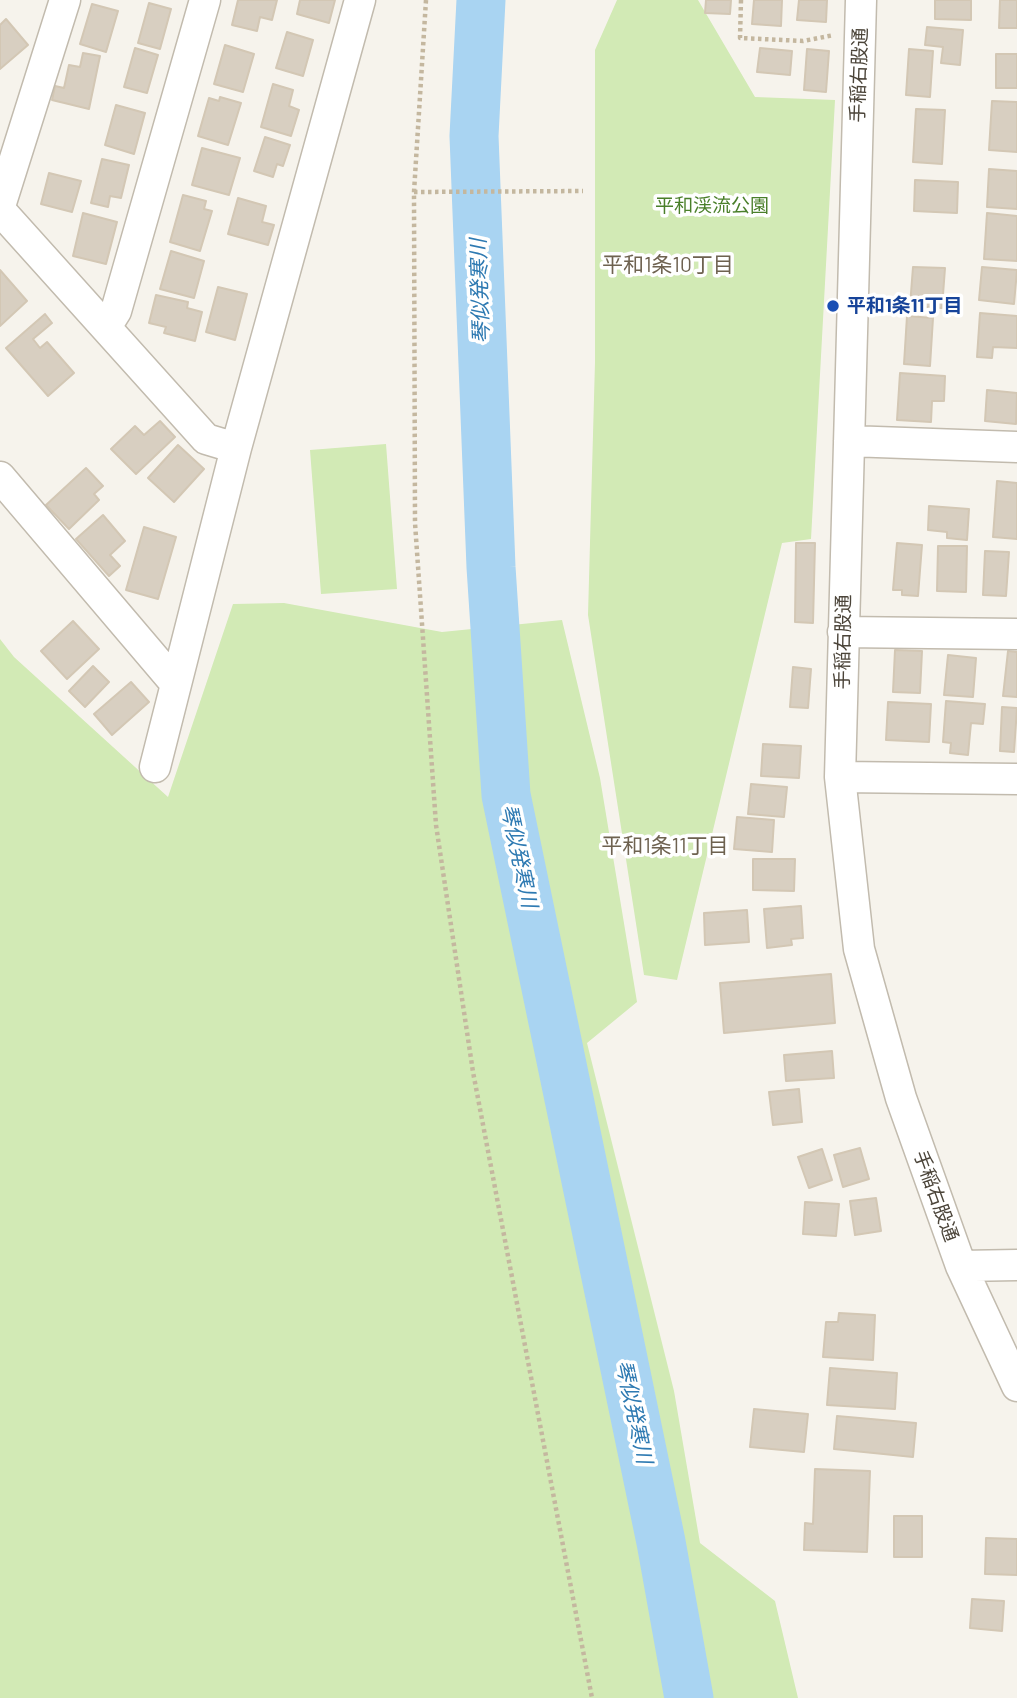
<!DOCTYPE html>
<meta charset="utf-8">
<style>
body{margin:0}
canvas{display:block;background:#f6f3ec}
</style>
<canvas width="1017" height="1698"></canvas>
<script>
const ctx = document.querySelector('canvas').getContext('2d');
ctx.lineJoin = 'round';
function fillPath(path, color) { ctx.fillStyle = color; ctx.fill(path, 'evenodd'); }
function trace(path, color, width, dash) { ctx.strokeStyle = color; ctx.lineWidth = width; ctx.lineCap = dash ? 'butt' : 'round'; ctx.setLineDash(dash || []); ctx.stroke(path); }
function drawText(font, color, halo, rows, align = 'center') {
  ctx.font = font + ' Barlow,"Noto Sans JP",sans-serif'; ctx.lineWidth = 7; ctx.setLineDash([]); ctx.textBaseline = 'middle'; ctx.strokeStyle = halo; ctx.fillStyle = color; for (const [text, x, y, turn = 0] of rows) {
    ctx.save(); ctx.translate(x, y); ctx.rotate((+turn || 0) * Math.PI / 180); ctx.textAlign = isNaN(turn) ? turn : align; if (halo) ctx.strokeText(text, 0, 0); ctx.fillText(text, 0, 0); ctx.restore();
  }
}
fillPath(new Path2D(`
 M 617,0 L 698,0 L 755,97 L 835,100 L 811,539 L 782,543 L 677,980 L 644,975 L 588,615 L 595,362 L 595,50 Z
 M 386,444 L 397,589 L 321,594 L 310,450 Z
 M 284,603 L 442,632 L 562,620 L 600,778 L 637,1002 L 587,1043 L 674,1391 L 700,1543 L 775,1601 L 798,1698 L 0,1698 L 0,639 L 14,657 L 168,797 L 233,604 Z`), '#d2eab5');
trace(new Path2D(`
 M 481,0 L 474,136 L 491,567 L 506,795 L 661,1542 L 689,1698`), '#a9d4f2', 49);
const building = new Path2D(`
 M 238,0 L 277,0 L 272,20 L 260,17 L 257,31 L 232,25 Z
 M 300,0 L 335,0 L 329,23 L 297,14 Z
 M 706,0 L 731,0 L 730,14 L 705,13 Z
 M 754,0 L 782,0 L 781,26 L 752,24 Z
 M 799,0 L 827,0 L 826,22 L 797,20 Z
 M 935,0 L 971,0 L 971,20 L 935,19 Z
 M 1000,0 L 1017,0 L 1017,28 L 999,28 Z
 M 149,3 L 171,9 L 160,49 L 138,43 Z
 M 92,4 L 118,11 L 106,52 L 80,44 Z
 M 6,19 L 28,45 L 0,69 L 0,25 Z
 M 927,27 L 963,30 L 960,65 L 941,63 L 943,47 L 925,45 Z
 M 287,32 L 313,40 L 303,76 L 276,68 Z
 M 225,45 L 254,54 L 243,92 L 214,84 Z
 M 135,48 L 158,55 L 147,93 L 124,87 Z
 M 760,48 L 792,51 L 790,75 L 757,72 Z
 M 807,49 L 829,51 L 826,92 L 804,90 Z
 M 909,49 L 933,51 L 930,97 L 906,95 Z
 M 83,53 L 100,56 L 89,109 L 52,100 L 55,86 L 64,88 L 69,65 L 80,67 Z
 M 996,54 L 1017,54 L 1017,88 L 996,88 Z
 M 273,84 L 293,90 L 289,106 L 299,110 L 291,136 L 261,127 Z
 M 220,97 L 241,103 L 228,145 L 198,136 L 209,98 L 219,101 Z
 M 992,101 L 1017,102 L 1017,152 L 989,150 Z
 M 116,105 L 145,113 L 134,154 L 105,145 Z
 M 916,109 L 945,110 L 942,164 L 913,162 Z
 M 265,137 L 290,145 L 283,166 L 277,164 L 273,177 L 254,171 Z
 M 202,148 L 240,158 L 229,195 L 192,185 Z
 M 102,159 L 129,165 L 121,198 L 110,196 L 108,207 L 91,203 Z
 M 989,169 L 1017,171 L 1017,209 L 987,207 Z
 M 49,173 L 81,181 L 72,212 L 41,204 Z
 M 915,180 L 958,182 L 957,213 L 914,211 Z
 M 183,195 L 206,201 L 204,209 L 212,211 L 200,251 L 170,242 Z
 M 238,198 L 266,206 L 262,222 L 274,225 L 268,245 L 228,234 Z
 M 83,213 L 117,222 L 106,264 L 73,256 Z
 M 987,213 L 1017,216 L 1017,261 L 984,259 Z
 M 171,251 L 204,261 L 194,298 L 160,289 Z
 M 913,267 L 945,268 L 942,308 L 910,306 Z
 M 982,267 L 1017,270 L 1014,304 L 979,300 Z
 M 0,270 L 27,301 L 0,326 Z
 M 218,287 L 247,294 L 235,340 L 206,332 Z
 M 156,295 L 188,302 L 187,308 L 202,312 L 195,341 L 164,333 L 166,327 L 149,323 Z
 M 980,313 L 1017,316 L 1017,348 L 993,347 L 992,358 L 977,357 Z
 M 45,314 L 52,323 L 33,339 L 40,348 L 47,342 L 74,373 L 48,396 L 6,348 Z
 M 907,316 L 933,318 L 930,366 L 904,364 Z
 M 900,373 L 945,376 L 944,401 L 932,401 L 931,422 L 897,420 Z
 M 987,390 L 1017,393 L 1016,424 L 985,421 Z
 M 160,421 L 175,437 L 136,474 L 111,449 L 135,426 L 144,435 Z
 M 178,445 L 204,469 L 174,502 L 148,478 Z
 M 86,468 L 103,486 L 94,494 L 99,500 L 69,529 L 46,505 Z
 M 997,481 L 1017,483 L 1017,539 L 993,537 Z
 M 929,506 L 969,509 L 967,540 L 947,538 L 947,532 L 928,530 Z
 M 103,515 L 125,541 L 110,555 L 120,566 L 109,576 L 76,539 Z
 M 144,527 L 176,537 L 158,599 L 126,590 Z
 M 796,543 L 815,543 L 813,623 L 795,622 Z
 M 897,543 L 922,545 L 918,596 L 902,595 L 902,590 L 893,590 Z
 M 938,546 L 967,546 L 966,592 L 937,591 Z
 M 985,551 L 1009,552 L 1006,596 L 983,595 Z
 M 73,621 L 99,649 L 67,679 L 41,651 Z
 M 895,650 L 922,651 L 920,693 L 893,692 Z
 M 1008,651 L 1017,652 L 1017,697 L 1003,696 Z
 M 948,655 L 976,658 L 973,697 L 944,695 Z
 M 93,666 L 109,682 L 85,707 L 69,691 Z
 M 793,667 L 811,669 L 808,708 L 790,707 Z
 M 131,682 L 149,702 L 112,735 L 94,714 Z
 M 946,701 L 985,704 L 983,724 L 971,723 L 968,755 L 950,753 L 951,743 L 943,742 Z
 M 888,702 L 931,704 L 929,742 L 886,740 Z
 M 1002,707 L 1017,708 L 1014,752 L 1000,751 Z
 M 763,744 L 801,746 L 799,778 L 761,776 Z
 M 751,784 L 787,787 L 784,817 L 748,814 Z
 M 737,817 L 774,820 L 772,852 L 734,849 Z
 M 753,859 L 795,859 L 794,891 L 753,890 Z
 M 801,906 L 803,938 L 791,939 L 792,945 L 767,948 L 764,909 Z
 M 747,910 L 749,942 L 705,945 L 704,913 Z
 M 831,974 L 835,1023 L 724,1033 L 720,983 Z
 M 832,1051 L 834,1078 L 786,1081 L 784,1055 Z
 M 799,1089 L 802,1122 L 773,1125 L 769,1092 Z
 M 860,1148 L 869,1179 L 843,1187 L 834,1155 Z
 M 822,1149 L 832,1180 L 809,1188 L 798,1157 Z
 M 876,1198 L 881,1231 L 855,1235 L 850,1201 Z
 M 805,1202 L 839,1204 L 836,1236 L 803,1234 Z
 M 839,1313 L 875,1315 L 873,1360 L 823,1357 L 826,1322 L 838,1322 Z
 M 830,1368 L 897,1373 L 895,1409 L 827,1405 Z
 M 754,1409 L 808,1414 L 804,1452 L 750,1447 Z
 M 837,1416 L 916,1423 L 913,1457 L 834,1449 Z
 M 815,1469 L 870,1471 L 867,1552 L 804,1550 L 805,1523 L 813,1524 Z
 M 894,1516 L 922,1516 L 922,1557 L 894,1557 Z
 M 986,1538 L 1017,1539 L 1017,1575 L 985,1574 Z
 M 972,1599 L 1004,1601 L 1002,1631 L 970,1628 Z`);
fillPath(building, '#d8cfc1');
trace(building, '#d3c7b4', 2);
const minor = new Path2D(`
 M 861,0 L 840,777 L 859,949 L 901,1098 L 961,1266 L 1017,1386
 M 0,206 L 65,0
 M 0,210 L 206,439 L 236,448
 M 106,327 L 116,311 L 205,0
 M 849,441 L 1017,447
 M 0,477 L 176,684
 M 843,632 L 1017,634
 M 155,767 L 236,448 L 360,0
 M 840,777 L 1017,779
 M 961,1266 L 1017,1265`);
trace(minor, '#c2bbae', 33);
trace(new Path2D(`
 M 426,0 L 414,192 L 415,523 L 436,825 L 473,1072 L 592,1698
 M 741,0 L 740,38 L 803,41 L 834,35
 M 414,192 L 583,191`), '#c4b79f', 4.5, [3.5, 3.5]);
trace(minor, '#fff', 30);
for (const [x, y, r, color] of [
 [833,306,7,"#1a4fb4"]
]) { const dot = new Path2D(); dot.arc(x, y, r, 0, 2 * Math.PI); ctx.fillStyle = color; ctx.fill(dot); trace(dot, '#fff', 2.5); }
drawText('19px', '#4b4439', '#fff', [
 ["手稲右股通",859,75,-88],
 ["手稲右股通",843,642,-89],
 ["手稲右股通",936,1196,70]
]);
drawText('19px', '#4a7f2a', '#fff', [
 ["平和渓流公園",712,206]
]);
drawText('bold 19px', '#164399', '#fff', [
 ["平和1条11丁目",847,306]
], 'left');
drawText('21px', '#6e6250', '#fff', [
 ["平和1条10丁目",668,265],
 ["平和1条11丁目",665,846]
]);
drawText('italic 21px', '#2e7ab2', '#fff', [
 ["琴似発寒川",480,291,-92],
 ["琴似発寒川",519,856,78],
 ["琴似発寒川",634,1412,78]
]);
</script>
